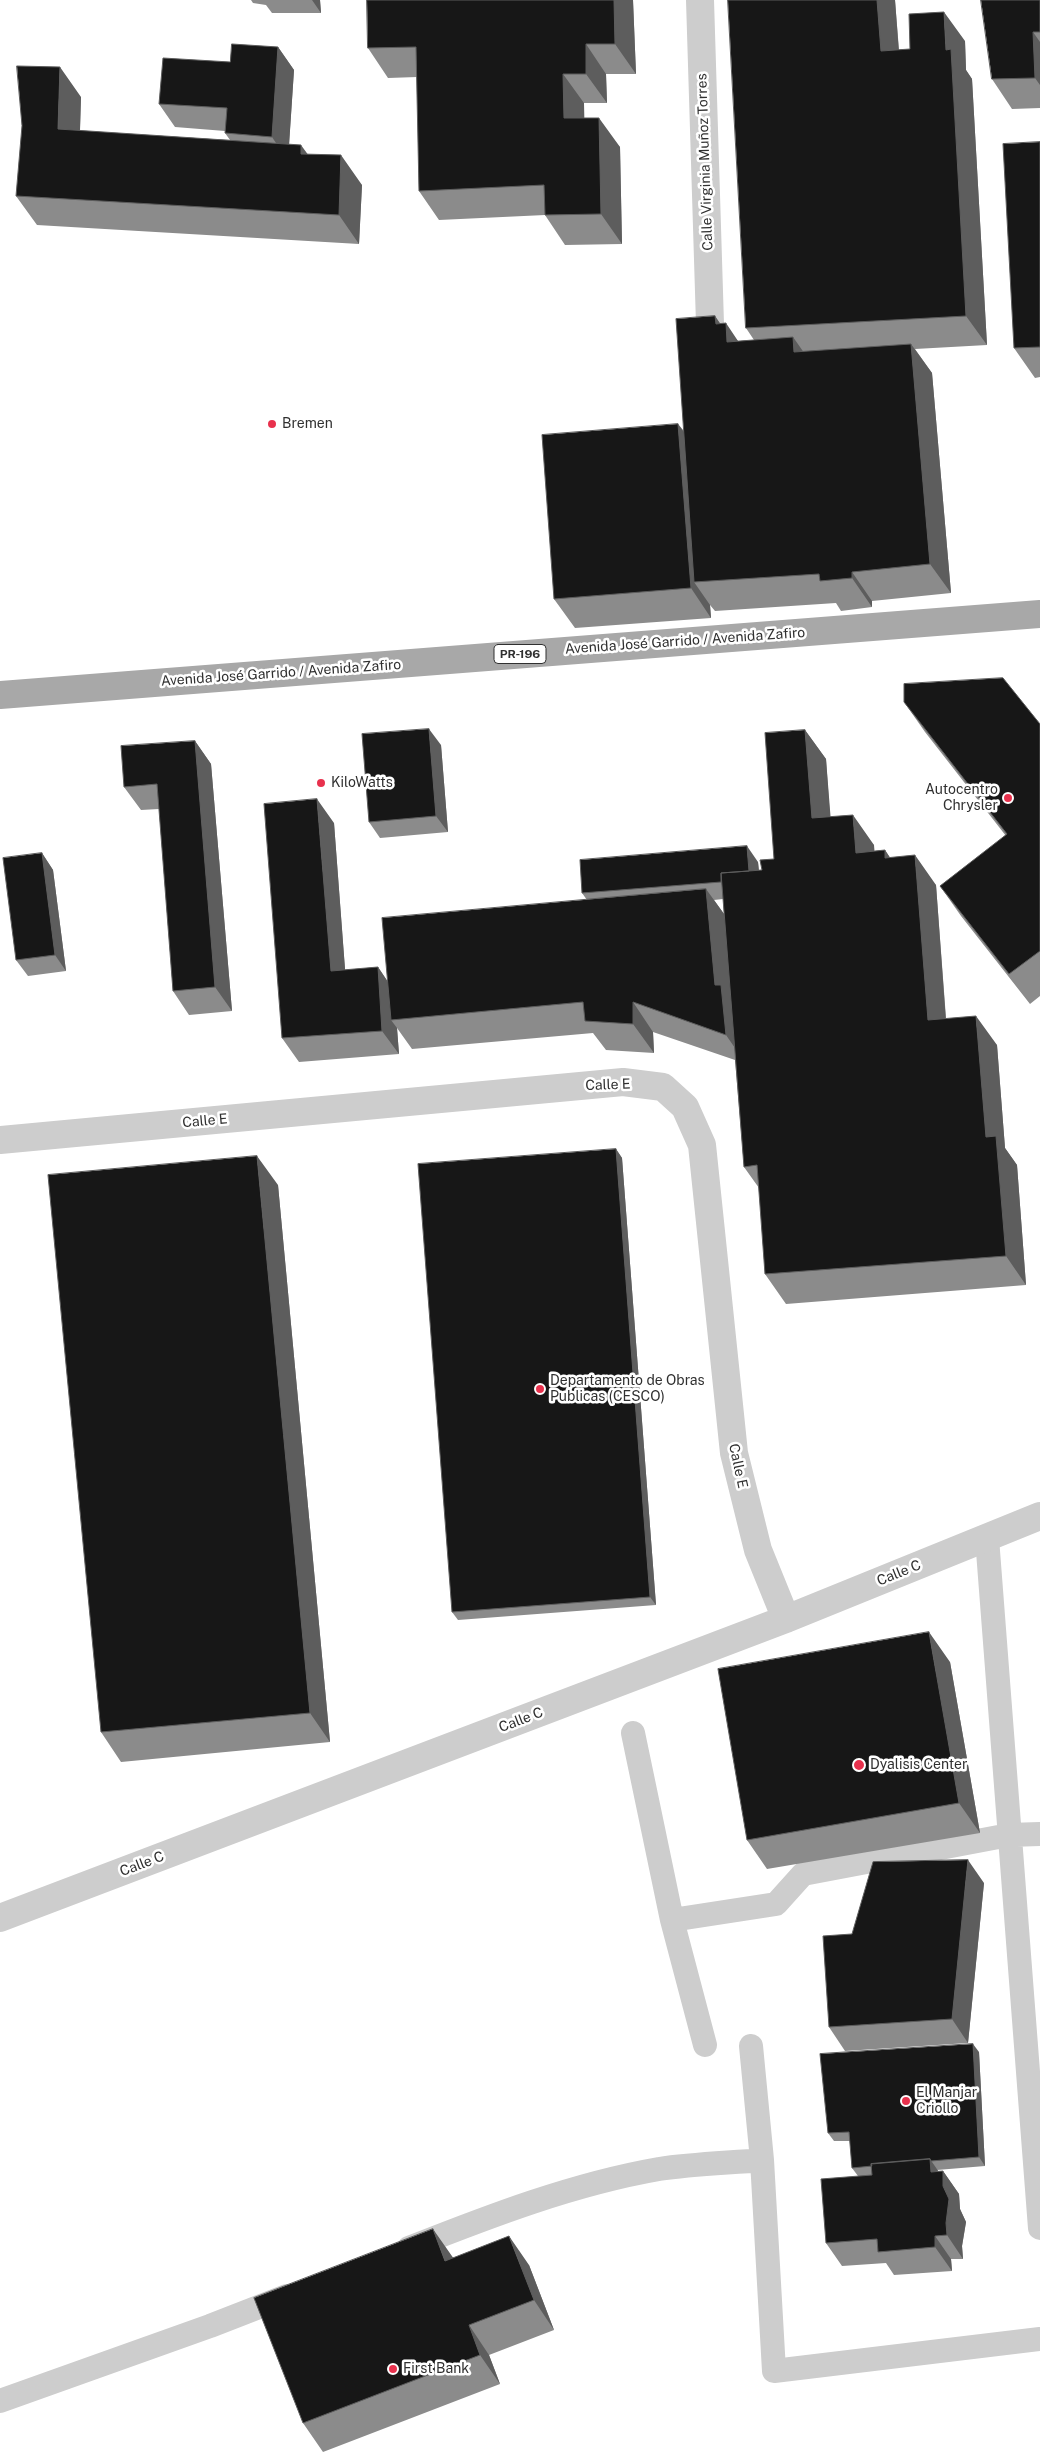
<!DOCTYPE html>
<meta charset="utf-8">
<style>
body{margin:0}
canvas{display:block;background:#fff}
</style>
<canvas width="1040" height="2459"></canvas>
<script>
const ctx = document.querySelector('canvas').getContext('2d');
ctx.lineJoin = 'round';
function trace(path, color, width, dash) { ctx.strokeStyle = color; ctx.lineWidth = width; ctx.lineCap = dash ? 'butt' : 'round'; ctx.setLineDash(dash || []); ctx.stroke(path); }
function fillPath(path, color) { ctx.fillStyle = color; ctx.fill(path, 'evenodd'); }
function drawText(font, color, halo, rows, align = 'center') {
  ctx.font = font + ' "Public Sans",sans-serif'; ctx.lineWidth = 5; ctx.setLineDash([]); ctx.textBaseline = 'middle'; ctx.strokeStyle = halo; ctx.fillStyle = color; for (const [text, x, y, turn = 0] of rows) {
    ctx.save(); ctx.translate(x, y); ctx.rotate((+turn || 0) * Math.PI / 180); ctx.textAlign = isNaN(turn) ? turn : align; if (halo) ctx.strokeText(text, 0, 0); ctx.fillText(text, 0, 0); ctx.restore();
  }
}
trace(new Path2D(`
 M 987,1538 L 1040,2228
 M 633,1733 L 672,1920
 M 705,2045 L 672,1920 L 776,1904 L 803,1874 L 1009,1835 L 1040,1834
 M 751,2046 L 762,2160
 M 409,2248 C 490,2216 573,2184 659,2169 C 693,2164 728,2163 762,2160 L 774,2371 L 1040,2339
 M 0,2401 L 210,2326 L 287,2296`), '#cdcdcd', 24);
trace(new Path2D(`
 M 700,0 L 710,324
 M 0,1140 L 623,1082 L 663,1087 L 685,1107 L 702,1145 L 734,1453 L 758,1550 L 786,1619
 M 0,1918 L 786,1619 L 1040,1516`), '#cdcdcd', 28);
trace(new Path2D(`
 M 0,695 L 1040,614`), '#a8a8a8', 28);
fillPath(new Path2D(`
 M 251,0 L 320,0 L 321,13 L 272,13 L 266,5 L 253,3 Z
 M 633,0 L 636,74 L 606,74 L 607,103 L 584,103 L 584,118 L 620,147 L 622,244 L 565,245 L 545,215 L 439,220 L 419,191 L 417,77 L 388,78 L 368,48 Z
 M 728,0 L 895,0 L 899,50 L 910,49 L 965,41 L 966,70 L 972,79 L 987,345 L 915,349 L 932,373 L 951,593 L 872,601 L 872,607 L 841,611 L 836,603 L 715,611 L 710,605 L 711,618 L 575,628 L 554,599 L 678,424 L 684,431 L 715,316 L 720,324 L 738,341 L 754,340 L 746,328 Z
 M 1040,0 L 1040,108 L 1012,109 L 992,79 Z
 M 278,47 L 294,70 L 289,144 L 362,185 L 359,244 L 37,225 L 16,196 L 81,97 L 80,131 L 230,140 L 225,133 L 225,131 L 175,127 L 159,104 L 230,62 Z
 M 1040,142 L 1040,377 L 1035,378 L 1014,348 Z
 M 904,702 L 1040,724 L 1040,996 L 1030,1004 L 961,916 L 940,886 L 1006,836 L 925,732 Z
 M 805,730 L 826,759 L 830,817 L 874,845 L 874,851 L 885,850 L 890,858 L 936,885 L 946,1018 L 997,1045 L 1005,1148 L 1017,1165 L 1026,1285 L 786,1304 L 765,1274 L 759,1188 L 744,1167 L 735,1060 L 653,1032 L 654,1053 L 606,1050 L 593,1033 L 412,1049 L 397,1028 L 399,1054 L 299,1062 L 282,1038 L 334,823 L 345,970 L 378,967 L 388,982 L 587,900 L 582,893 L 758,862 L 759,870 L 762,870 L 774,859 ZM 723,899 L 724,914 L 714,900 Z
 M 195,741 L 211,764 L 232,1011 L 189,1015 L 173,991 L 159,809 L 141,810 L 124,787 Z
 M 441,745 L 448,832 L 380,838 L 369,822 Z
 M 42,853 L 53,870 L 66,971 L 28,976 L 16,960 Z
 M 616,1149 L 622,1158 L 656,1605 L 458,1620 L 452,1612 Z
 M 278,1185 L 330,1742 L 121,1762 L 101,1732 Z
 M 950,1662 L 980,1833 L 767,1869 L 747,1840 Z
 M 984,1883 L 968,2043 L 845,2051 L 829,2027 L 852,1934 Z
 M 979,2052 L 985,2166 L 937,2170 L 938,2171 L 943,2171 L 959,2194 L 960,2209 L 966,2222 L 962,2246 L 963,2259 L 951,2259 L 952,2271 L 894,2275 L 886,2263 L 842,2266 L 826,2243 L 858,2176 L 852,2168 L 850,2141 L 834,2141 L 828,2133 Z
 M 453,2258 L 529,2265 L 554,2330 L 489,2355 L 500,2384 L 323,2452 L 303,2423 Z`), '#8b8b8b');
fillPath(new Path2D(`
 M 312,0 L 320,0 L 321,13 Z
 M 614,0 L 633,0 L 636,74 L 615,44 Z
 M 877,0 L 895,0 L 901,80 L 881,51 Z
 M 944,12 L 965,41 L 966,70 L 972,79 L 987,345 L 966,316 L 946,50 Z
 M 1033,32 L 1040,42 L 1040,85 L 1035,78 Z
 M 586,44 L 606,74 L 607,103 L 586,74 Z
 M 278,47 L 294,70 L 288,161 L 272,137 Z
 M 60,67 L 81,97 L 79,159 L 58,129 Z
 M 563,74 L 584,103 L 585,148 L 564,118 Z
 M 599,118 L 620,147 L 622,244 L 601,214 Z
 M 301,145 L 322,174 L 301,154 Z
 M 341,155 L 362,185 L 359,244 L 339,215 Z
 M 715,316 L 726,332 L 726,323 L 746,353 L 727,342 L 716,324 Z
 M 793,337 L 814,367 L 794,352 Z
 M 911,344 L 932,373 L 951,593 L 930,564 Z
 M 678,424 L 699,453 L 694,582 L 710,605 L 711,618 L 691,588 Z
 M 852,572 L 872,601 L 872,607 L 852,578 Z
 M 429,729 L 441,745 L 448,832 L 436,816 Z
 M 805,730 L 826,759 L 833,848 L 812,818 Z
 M 195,741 L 211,764 L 232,1011 L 215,987 Z
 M 317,799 L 334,823 L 347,995 L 331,971 Z
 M 853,815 L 874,845 L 877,882 L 856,853 Z
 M 747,846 L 758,862 L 761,896 L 749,879 Z
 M 885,850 L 905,880 L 885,858 Z
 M 42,853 L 53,870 L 66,971 L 55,955 Z
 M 915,855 L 936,885 L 948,1049 L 928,1020 Z
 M 706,889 L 727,918 L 746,1064 L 726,1035 L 715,985 Z
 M 378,967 L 394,991 L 391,1020 L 397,1028 L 399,1054 L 382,1031 Z
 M 633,1002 L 653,1032 L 654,1053 L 633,1024 Z
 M 976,1016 L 997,1045 L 1005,1148 L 1017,1165 L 1026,1285 L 1006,1256 L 986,1137 Z
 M 616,1149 L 622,1158 L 656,1605 L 650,1597 Z
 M 257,1156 L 278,1185 L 330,1742 L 310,1713 Z
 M 929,1632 L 950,1662 L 980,1833 L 959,1803 Z
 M 968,1860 L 984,1883 L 968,2043 L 952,2019 Z
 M 973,2044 L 979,2052 L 985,2166 L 979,2157 Z
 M 930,2159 L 943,2178 L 943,2171 L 959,2194 L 960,2209 L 966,2222 L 962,2246 L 963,2259 L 947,2235 L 931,2172 Z
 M 433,2229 L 454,2259 L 445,2261 Z
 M 509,2236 L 529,2265 L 554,2330 L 534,2300 Z
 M 935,2236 L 951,2259 L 952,2271 L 935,2247 Z
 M 469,2325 L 489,2355 L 500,2384 L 480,2355 Z`), '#5d5d5d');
const building = new Path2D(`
 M 367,0 L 614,0 L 615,44 L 586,44 L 586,74 L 563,74 L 564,118 L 599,118 L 601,214 L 545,215 L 544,185 L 419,191 L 416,47 L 368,48 Z
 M 728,0 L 877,0 L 881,51 L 910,49 L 909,14 L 944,12 L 946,50 L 951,49 L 966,316 L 746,328 Z
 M 981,0 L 1040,0 L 1040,32 L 1033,32 L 1035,78 L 992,79 Z
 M 232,44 L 278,47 L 272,137 L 225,133 L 227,108 L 159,104 L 163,58 L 230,62 Z
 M 17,66 L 60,67 L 58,129 L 301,145 L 301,154 L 341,155 L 339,215 L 16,196 L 22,126 Z
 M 1040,142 L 1040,347 L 1014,348 L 1003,144 Z
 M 715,316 L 716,324 L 726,323 L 727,342 L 793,337 L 794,352 L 911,344 L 930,564 L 852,572 L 852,578 L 820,581 L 819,574 L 694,582 L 676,319 Z
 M 678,424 L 691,588 L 554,599 L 542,435 Z
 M 1003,678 L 1040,724 L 1040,951 L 1009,974 L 940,886 L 1007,834 L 904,702 L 904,684 Z
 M 429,729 L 436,816 L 369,822 L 362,734 Z
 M 805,730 L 812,818 L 853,815 L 856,853 L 885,850 L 885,858 L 915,855 L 928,1020 L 976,1016 L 986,1137 L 996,1136 L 1006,1256 L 765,1274 L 757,1165 L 744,1167 L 721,873 L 762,870 L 760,860 L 774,859 L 765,733 Z
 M 195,741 L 215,987 L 173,991 L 157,784 L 124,787 L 121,746 Z
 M 317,799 L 331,971 L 378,967 L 382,1031 L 282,1038 L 264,804 Z
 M 747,846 L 749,871 L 721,873 L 721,882 L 582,893 L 580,860 Z
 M 42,853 L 55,955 L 16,960 L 3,858 Z
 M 706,889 L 715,985 L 721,985 L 726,1035 L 633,1002 L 633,1024 L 585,1021 L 583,1002 L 391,1020 L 382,918 Z
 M 616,1149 L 650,1597 L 452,1612 L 418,1164 Z
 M 257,1156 L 310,1713 L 101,1732 L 48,1175 Z
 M 929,1632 L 959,1803 L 747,1840 L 718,1669 Z
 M 968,1860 L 952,2019 L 829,2027 L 823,1936 L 852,1934 L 873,1862 Z
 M 973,2044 L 979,2157 L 931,2161 L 930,2159 L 871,2164 L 872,2166 L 852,2168 L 849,2132 L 828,2133 L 820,2054 Z
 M 930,2159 L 931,2172 L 943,2171 L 943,2186 L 949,2199 L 946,2223 L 947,2235 L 935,2236 L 935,2247 L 878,2252 L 877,2239 L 826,2243 L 821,2179 L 872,2175 L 871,2164 Z
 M 433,2229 L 445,2261 L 509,2236 L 534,2300 L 469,2325 L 480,2355 L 303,2423 L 254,2298 Z`);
fillPath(building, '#171717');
trace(building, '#5d5d5d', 1);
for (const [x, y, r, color] of [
 [272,424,5,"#e8314d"],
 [321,783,5,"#e8314d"],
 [1008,798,5,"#e8314d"],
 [540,1389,5,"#e8314d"],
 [859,1765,6,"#e8314d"],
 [906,2101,5,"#e8314d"],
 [393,2369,5,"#e8314d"]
]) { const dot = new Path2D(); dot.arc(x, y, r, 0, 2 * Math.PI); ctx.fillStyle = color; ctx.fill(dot); trace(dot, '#fff', 2); }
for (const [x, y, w] of [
 [520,654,52]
]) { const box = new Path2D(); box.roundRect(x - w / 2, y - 9.5, w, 19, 4); ctx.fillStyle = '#fff'; ctx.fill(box); trace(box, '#303030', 1); }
drawText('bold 12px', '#303030', null, [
 ["PR-196",520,654]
]);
drawText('14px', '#303030', '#fff', [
 ["Calle Virginia Muñoz Torres",705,162,-92],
 ["Avenida José Garrido / Avenida Zafiro",685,641,-4],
 ["Avenida José Garrido / Avenida Zafiro",281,673,-4],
 ["Calle E",608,1085,-2],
 ["Calle E",205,1121,-5],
 ["Calle E",738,1466,78],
 ["Calle C",899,1573,-22],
 ["Calle C",521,1720,-21],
 ["Calle C",142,1864,-21]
]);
drawText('14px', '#303030', '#fff', [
 ["Bremen",282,424],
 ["KiloWatts",331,783],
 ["Autocentro",998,790,"right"],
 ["Chrysler",998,806,"right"],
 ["Departamento de Obras",550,1381],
 ["Publicas (CESCO)",550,1397],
 ["Dyalisis Center",870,1765],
 ["El Manjar",916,2093],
 ["Criollo",916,2109],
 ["First Bank",403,2369]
], 'left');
</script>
